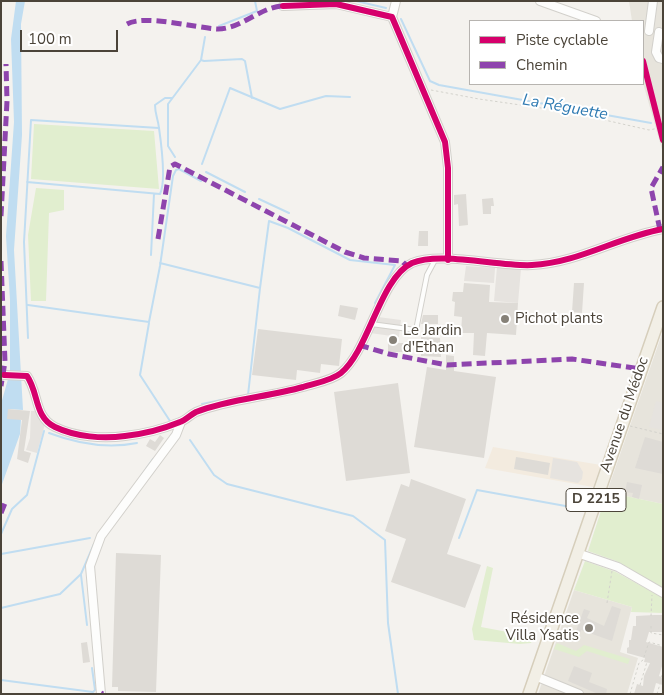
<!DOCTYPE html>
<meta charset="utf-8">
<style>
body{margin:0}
#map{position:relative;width:664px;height:695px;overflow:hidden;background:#f4f2ee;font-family:"Nunito Sans",sans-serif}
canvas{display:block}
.frame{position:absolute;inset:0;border:2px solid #4b4439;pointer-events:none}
.legend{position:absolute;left:469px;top:20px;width:175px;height:65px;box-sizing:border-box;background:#fff;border:1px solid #b7b4b0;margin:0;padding:6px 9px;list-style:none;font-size:15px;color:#4b4439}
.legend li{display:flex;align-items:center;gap:10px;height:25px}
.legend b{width:25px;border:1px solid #b7b4b0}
.scale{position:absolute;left:20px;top:30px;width:98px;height:22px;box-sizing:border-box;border:2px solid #4b4439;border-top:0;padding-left:6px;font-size:15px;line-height:18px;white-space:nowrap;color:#4b4439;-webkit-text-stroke:4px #fff;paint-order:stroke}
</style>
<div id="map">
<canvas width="664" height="695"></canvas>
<div class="frame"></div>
<ul class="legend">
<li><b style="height:6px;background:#d6006c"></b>Piste cyclable</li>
<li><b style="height:6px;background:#8e44ad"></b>Chemin</li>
</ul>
<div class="scale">100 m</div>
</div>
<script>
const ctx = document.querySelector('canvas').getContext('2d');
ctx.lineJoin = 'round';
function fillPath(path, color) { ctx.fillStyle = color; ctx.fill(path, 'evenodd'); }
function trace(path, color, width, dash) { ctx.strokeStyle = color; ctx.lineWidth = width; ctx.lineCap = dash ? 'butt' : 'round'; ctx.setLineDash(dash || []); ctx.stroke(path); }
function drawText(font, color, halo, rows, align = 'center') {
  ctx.font = font + ' "Nunito Sans",sans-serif'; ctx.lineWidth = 4; ctx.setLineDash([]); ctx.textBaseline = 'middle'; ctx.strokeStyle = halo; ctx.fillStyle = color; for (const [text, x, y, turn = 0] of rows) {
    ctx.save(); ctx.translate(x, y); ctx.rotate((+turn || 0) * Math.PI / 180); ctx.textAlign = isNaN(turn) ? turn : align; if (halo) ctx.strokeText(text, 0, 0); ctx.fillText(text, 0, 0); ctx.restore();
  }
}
fillPath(new Path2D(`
 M 629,1 L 663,1 L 663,153 L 643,83 L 643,21 L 632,21 Z
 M 663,331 L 663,504 L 607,492 Z
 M 574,590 L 632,607 L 620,652 L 638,658 L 627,694 L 538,694 Z`), '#e7e4dc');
fillPath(new Path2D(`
 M 493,447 L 601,465 L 593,487 L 485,468 Z`), '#f3ebdf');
fillPath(new Path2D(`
 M 34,124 L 154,131 L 159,189 L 31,179 Z
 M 36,188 L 64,190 L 64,210 L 49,213 L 46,301 L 31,301 L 28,235 Z
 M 607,492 L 663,504 L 663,588 L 616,561 L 588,551 Z
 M 585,561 L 616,572 L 663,598 L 663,613 L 631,612 L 632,607 L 574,590 Z
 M 487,566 L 493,568 L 481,627 L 534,637 L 531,643 L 520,644 L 474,640 L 472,629 Z
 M 557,643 L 576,651 L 584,645 L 630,659 L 628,664 L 587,651 L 579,657 L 554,649 Z`), '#e1eecf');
fillPath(new Path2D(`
 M 466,266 L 495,268 L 494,283 L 464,281 Z
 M 497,267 L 521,269 L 518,303 L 494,301 Z
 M 378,317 L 401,320 L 399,337 L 370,333 Z
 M 656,401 L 663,403 L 663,430 L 649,427 Z
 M 31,411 L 37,411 L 45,424 L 37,453 L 26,450 L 30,438 Z
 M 553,458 L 577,462 L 583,472 L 582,479 L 578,483 L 550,478 Z`), '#e6e3df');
fillPath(new Path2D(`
 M 16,1 L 25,1 L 21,24 L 22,135 L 14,250 L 23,410 L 9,409 L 21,420 L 20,434 L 1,487 L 1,404 L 10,372 L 10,300 L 6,236 L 14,122 L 11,39 Z`), '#c0ddf1');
trace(new Path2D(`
 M 356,1 L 386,8
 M 401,19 L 430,81 L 439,85 L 651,123
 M 219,26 L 257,11 L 255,1
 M 201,60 L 204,61 L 242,59 L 245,61 L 252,98
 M 175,157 L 168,146 L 168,104 L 201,60 L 205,37
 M 202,164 L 230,88 L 280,109 L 326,96 L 350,97
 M 206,172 L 245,192
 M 27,182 L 160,194 C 166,182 161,142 159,128 C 158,119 155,114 155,105 L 165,98 L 172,98
 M 259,199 L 289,213
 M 151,255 L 154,194
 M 160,263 L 260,288 L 269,221 L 288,228 L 350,260 L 395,265 L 375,303
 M 28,305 L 149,322 L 160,266 L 173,176 L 176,170 L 179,169 L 201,181
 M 149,323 L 140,375 L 170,421
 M 28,338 L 24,242 L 31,120 L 159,128
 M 248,395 L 260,288
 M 202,404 L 221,400
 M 49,433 C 78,444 107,449 137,443
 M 190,440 L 214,475 L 227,484 L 353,516 L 385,540 L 388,623 L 398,694
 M 141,476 L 153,459
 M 1,534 L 12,509 L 27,495 L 44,431
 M 459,538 L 477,490 L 582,509
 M 1,554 L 90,538
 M 81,575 L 87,625
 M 1,608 L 60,594 L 81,574 L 94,544
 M 1,680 L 93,692 L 95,690 L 92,668`), '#c0ddf1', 2);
fillPath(new Path2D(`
 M 466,194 L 468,225 L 459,226 L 458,204 L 454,205 L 454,195 Z
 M 493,198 L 494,206 L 491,206 L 491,214 L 483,214 L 482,199 Z
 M 419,231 L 428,231 L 428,246 L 418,246 Z
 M 464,283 L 490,285 L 489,302 L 518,303 L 516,335 L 487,333 L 485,356 L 473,355 L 474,333 L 461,333 L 462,317 L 454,316 L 455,302 L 452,301 L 453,292 L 463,292 Z
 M 574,283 L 584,283 L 582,313 L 572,312 Z
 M 340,305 L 358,308 L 355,320 L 338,316 Z
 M 423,315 L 438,315 L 438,324 L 421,324 Z
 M 258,329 L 342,339 L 339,366 L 321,364 L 320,373 L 297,370 L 296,380 L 252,375 Z
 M 388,336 L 398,337 L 398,343 L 407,343 L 408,352 L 388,352 Z
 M 421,337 L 440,338 L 441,357 L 421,356 Z
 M 446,355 L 454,356 L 454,371 L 496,377 L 484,458 L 414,447 L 427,367 L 446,370 Z
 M 398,383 L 410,473 L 346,481 L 334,392 Z
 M 8,409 L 30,411 L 24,451 L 31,453 L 28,463 L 17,459 L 22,420 L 7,419 Z
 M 160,435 L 164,438 L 155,451 L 146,446 L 150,439 L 155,442 Z
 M 645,437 L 663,442 L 663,474 L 635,468 Z
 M 516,457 L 550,463 L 548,475 L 514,469 Z
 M 411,479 L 466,499 L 447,554 L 481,565 L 465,608 L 391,582 L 406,539 L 385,531 L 401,484 L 409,487 Z
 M 627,482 L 642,485 L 639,499 L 632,497 L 633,493 L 625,492 Z
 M 116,553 L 161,555 L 156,692 L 118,691 L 118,687 L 112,687 Z
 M 612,606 L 621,609 L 612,641 L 581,630 L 579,637 L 572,642 L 584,609 L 590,611 L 587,618 L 604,626 Z
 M 654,615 L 663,615 L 663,632 L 649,632 L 646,642 L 663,647 L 663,663 L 659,676 L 663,678 L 663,685 L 656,683 L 653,694 L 634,694 L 637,684 L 643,686 L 644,676 L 650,663 L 644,662 L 645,658 L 627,653 L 627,648 L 629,647 L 629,640 L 631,640 L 633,626 L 636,626 L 636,616 Z
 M 87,642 L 90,662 L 83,663 L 81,643 Z
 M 574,666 L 592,673 L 589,682 L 607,689 L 606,694 L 598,694 L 568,681 Z`), '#dedbd6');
const service = new Path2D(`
 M 371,324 L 416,330 L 427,275 L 435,260`);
const minor = new Path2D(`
 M 540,1 L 596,21
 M 283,6 L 336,4 L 392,17 L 445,142 L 448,168 L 448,260
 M 392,17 L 396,1
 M 649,31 L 653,1
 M 659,32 L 656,52 L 659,58 L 663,59
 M 4,375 L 27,376 C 39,393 34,417 55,427 C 76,437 103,439 125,436 C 143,434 163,429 180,422 C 186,420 190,415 196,412 C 229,399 268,397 303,387 C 315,383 331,381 341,373 C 369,350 380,278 412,263 C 440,251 500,267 532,265 C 578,263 618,237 663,229
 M 577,553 L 618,567 L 663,593
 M 535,676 L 579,694
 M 101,694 L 90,566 L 101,536 L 176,435 L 181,422`);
const primary = new Path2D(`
 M 529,694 L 663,307`);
trace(service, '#d2d0cb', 6);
trace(minor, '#d2d0cb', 10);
trace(primary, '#d6cebb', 14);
trace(new Path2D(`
 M 431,90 L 479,99 L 569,112 L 649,130 L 659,128
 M 630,426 L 663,434
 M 607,603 L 612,571
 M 651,616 L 652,595
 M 651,626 L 651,633 L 663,635
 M 661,677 L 663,674
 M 640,685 L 647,662
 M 630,694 L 639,663 L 643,660 L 649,642 L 663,646
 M 657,694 L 660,684`), '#d3d2cc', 1, [2.5, 2.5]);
trace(service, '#fdfdfc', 4);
trace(minor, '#fdfdfc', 8);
trace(primary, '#f2efe6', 11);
trace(new Path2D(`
 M 127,24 C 146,14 195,28 218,29 C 241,29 260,7 283,6
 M 1,216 L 7,101 L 6,64
 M 660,230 L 651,188 L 663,167
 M 158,239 L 170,167 L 175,164 L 345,252 L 364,258 L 402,261 L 407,266
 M 1,261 L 5,362 L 1,386
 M 359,345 L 389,354 L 447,365 L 572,359 L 641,369
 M 1,513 L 5,503
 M 101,693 L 103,694`), '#8e44ad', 5, [10, 5]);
trace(new Path2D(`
 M 283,6 L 336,4 L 392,17 L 445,142 L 448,168 L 448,260
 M 643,61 L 663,140
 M 4,375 L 27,376 C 39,393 34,417 55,427 C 76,437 103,439 125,436 C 143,434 163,429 180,422 C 186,420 190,415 196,412 C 229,399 268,397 303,387 C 315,383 331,381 341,373 C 369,350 380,278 412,263 C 440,251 500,267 532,265 C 578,263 618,237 663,229`), '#d6006c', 6);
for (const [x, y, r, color] of [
 [505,319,5,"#868178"],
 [393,340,5,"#868178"],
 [589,628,5,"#868178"]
]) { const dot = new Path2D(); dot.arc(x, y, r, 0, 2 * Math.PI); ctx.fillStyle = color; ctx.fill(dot); trace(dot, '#fff', 2); }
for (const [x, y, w] of [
 [596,500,60]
]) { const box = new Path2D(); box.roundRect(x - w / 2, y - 11.5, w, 23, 4); ctx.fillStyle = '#fff'; ctx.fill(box); trace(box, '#4b4439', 1); }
drawText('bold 14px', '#4b4439', null, [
 ["D 2215",596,500]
]);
drawText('15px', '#4b4439', '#fff', [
 ["Pichot plants",515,319],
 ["Le Jardin",403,331],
 ["d'Ethan",403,348],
 ["Résidence",579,619,"right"],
 ["Villa Ysatis",579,636,"right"]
], 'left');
drawText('15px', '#4b4439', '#fff', [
 ["Avenue du Médoc",625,415,-71]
]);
drawText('italic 16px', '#2e7ab2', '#fff', [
 ["La Réguette",565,108,10]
]);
</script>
